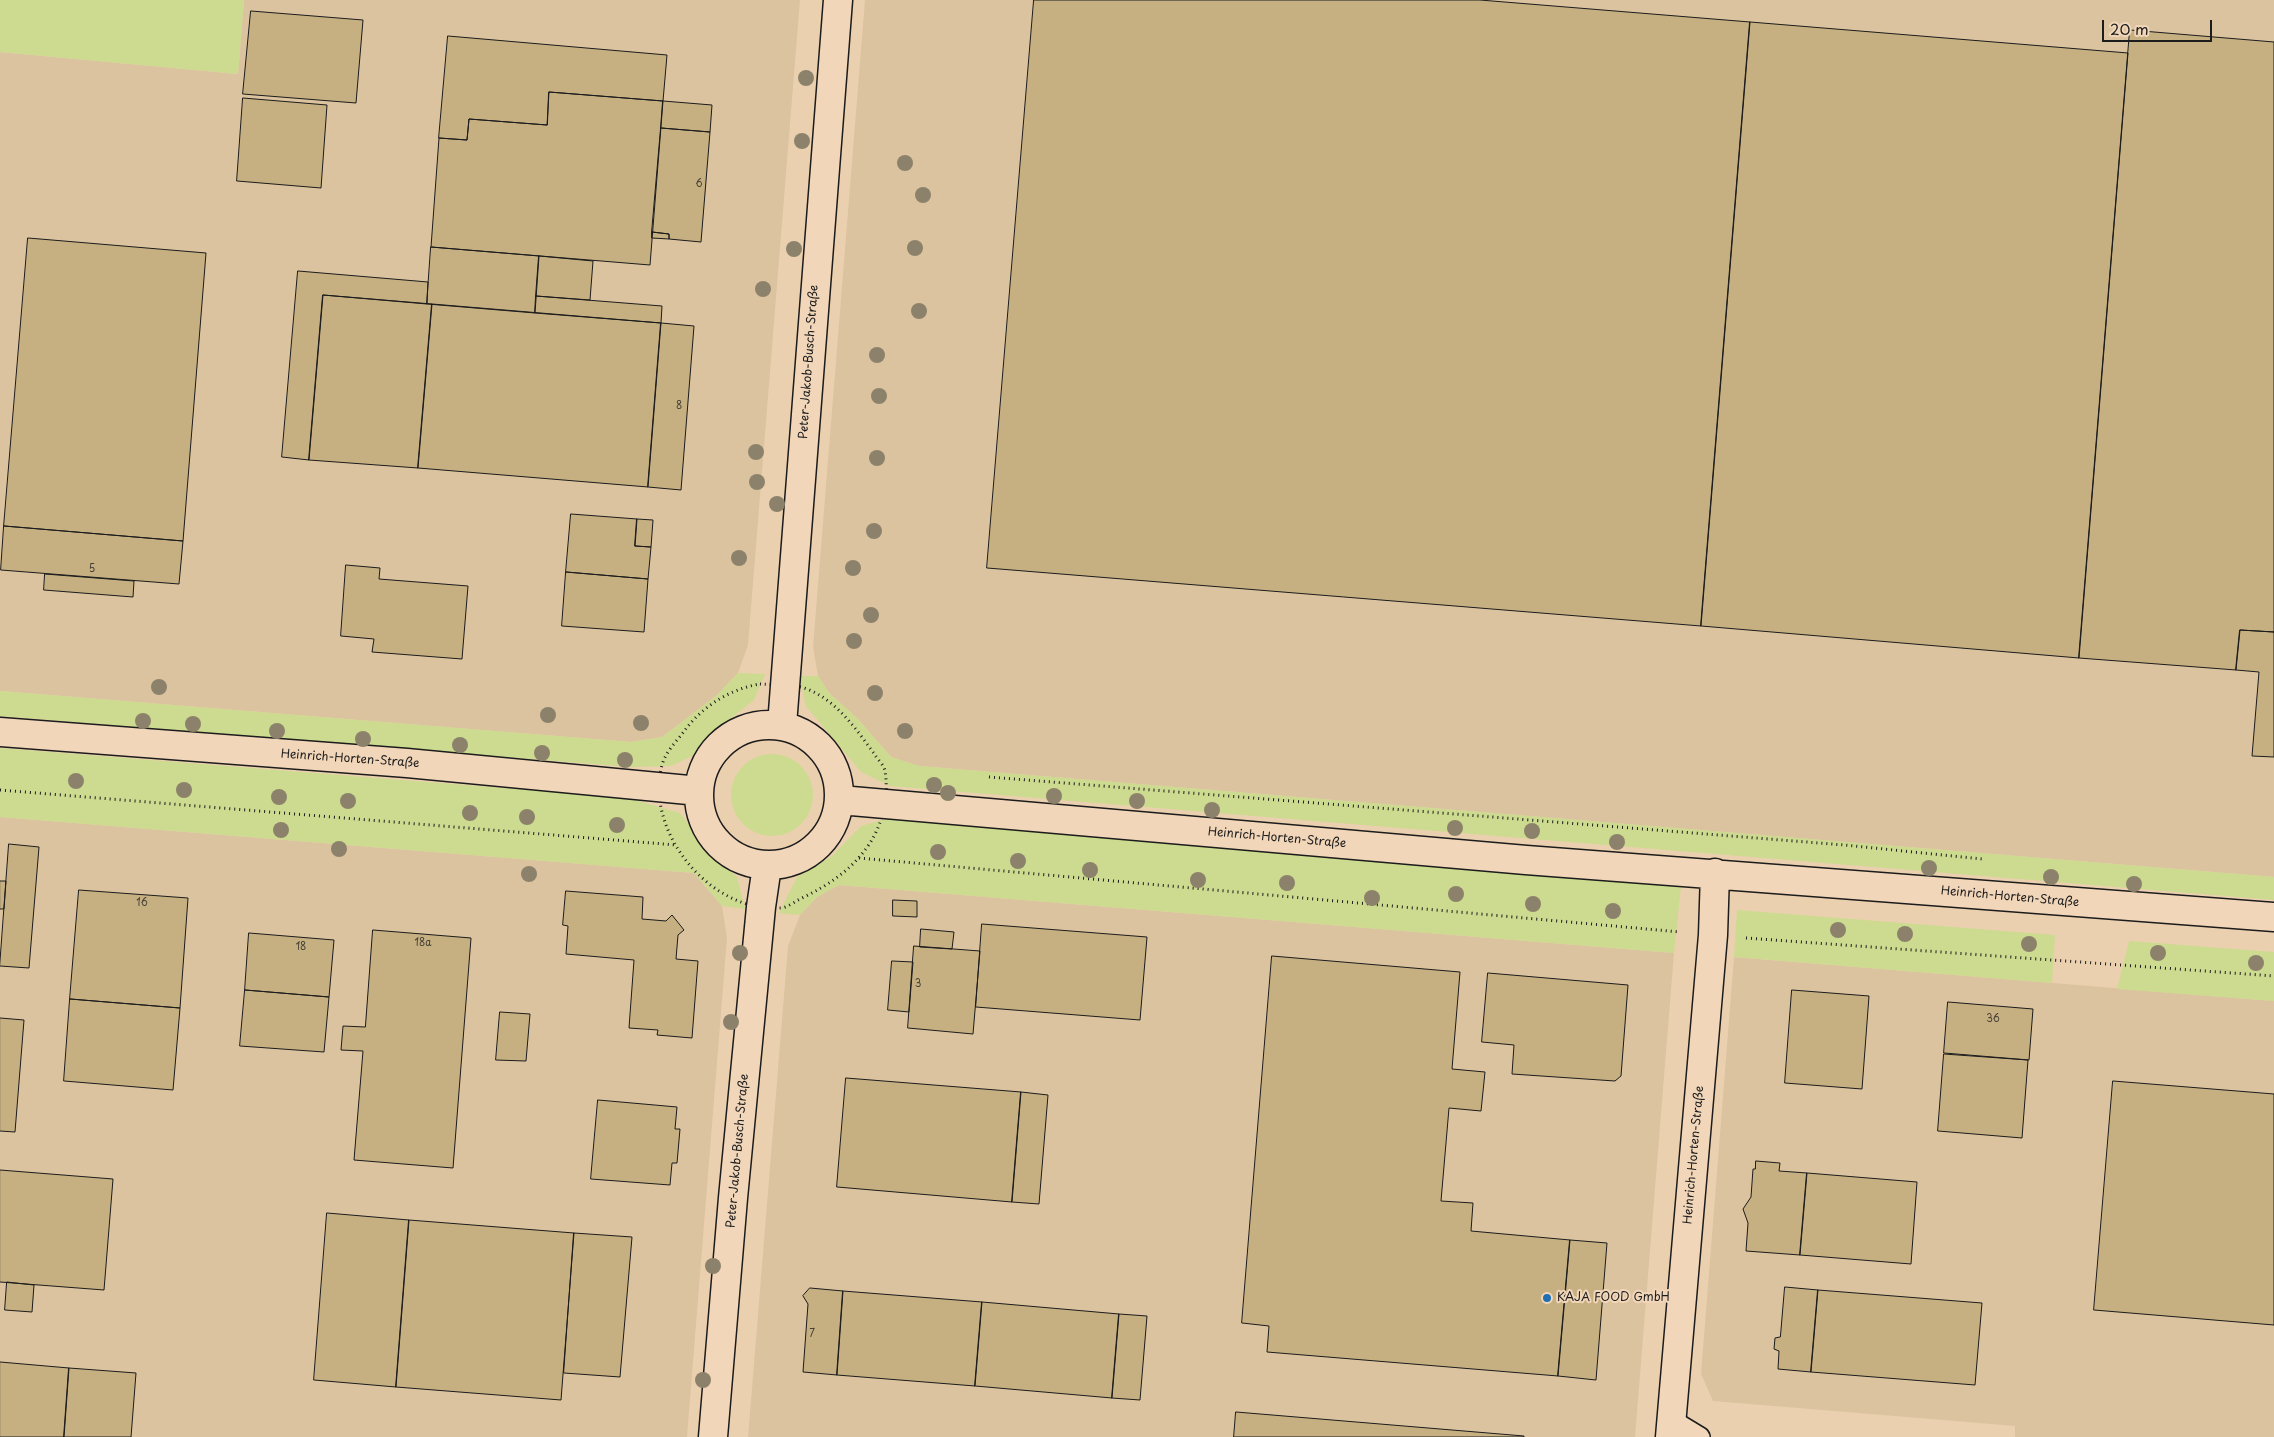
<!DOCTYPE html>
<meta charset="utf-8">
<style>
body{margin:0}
#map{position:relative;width:2274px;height:1437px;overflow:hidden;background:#ebd0af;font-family:"Playpen Sans",sans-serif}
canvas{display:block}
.scale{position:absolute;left:2102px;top:20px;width:110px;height:22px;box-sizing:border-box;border:2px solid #1c1c1c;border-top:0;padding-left:6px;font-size:15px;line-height:18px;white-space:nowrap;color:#1c1c1c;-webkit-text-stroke:4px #f2d6b9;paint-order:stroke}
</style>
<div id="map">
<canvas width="2274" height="1437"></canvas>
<div class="scale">20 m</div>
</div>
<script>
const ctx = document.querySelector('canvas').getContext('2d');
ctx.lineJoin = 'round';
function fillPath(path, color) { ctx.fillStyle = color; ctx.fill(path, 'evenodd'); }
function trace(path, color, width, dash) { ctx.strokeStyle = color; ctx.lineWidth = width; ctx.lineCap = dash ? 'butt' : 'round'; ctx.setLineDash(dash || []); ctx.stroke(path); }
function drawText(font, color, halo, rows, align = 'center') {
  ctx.font = font + ' "Playpen Sans",sans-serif'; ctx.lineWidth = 4; ctx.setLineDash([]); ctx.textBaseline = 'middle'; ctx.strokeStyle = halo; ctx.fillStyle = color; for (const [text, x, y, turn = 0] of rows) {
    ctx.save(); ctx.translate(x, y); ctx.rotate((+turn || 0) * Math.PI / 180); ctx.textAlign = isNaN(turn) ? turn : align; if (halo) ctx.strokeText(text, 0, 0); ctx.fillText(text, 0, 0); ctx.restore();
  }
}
fillPath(new Path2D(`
 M 244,0 L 800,0 L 748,645 L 738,673 L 716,696 L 662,737 L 631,742 L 0,691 L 0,52 L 238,74 Z
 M 865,0 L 2274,0 L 2274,877 L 919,766 L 891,757 L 857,718 L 829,693 L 818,676 L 813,647 Z
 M 0,817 L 694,873 L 722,906 L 727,938 L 687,1437 L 0,1437 Z
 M 839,885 L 1674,953 L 1635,1437 L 748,1437 L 788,946 L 800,915 L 817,897 Z
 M 1734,957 L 2274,1001 L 2274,1437 L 2015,1437 L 2015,1426 L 1713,1401 L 1701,1374 Z`), '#dcc39f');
fillPath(new Path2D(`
 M 0,0 L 244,0 L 238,74 L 0,52 Z
 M 738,673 L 765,674 L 754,700 L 719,728 L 694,755 L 671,766 L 630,767 L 0,716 L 0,691 L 631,742 L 662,737 L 716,696 Z
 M 799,676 L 818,676 L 829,693 L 857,718 L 891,757 L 919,766 L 2274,877 L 2274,900 L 890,786 L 861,772 L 806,706 Z
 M 0,748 L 628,798 L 680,813 L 707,847 L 737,877 L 745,909 L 722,906 L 694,873 L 0,817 Z
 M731 795a41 41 0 1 1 82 0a41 41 0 1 1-82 0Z
 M 889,818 L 1681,886 L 1674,953 L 839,885 L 817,897 L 800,915 L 779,913 L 797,877 L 832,856 L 861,826 Z
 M 1737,910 L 2055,935 L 2052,983 L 1734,957 Z
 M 2129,941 L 2274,952 L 2274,1001 L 2117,989 Z`), '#ccdb8f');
const building = new Path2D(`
 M 1034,0 L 1480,0 L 1750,22 L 1701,626 L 987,568 Z
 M 251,11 L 363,20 L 356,103 L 243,94 Z
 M 1750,22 L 2128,53 L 2079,658 L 1701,626 Z
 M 2130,30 L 2274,42 L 2274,632 L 2240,630 L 2236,670 L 2079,658 Z
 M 448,36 L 667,55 L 663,101 L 549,92 L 547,125 L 469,119 L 467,140 L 439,138 Z
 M 549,92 L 663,101 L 650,265 L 431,247 L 439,138 L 467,140 L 469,119 L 547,125 Z
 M 243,98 L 327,105 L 321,188 L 237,181 Z
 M 663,101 L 712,105 L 710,132 L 661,128 Z
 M 661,128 L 710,132 L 701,242 L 669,239 L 669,234 L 652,232 Z
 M 652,232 L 669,234 L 669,239 L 652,238 Z
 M 28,238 L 206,253 L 183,541 L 4,526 Z
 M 431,247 L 539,256 L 535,313 L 427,304 Z
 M 539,256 L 593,261 L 590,300 L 536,296 Z
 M 298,271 L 428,282 L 427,304 L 323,295 L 309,460 L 282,457 Z
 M 323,295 L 432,304 L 418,468 L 309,460 Z
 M 536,296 L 662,306 L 661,323 L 535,313 Z
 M 432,304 L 661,323 L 648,487 L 418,468 Z
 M 661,323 L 694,326 L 681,490 L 648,487 Z
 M 571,514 L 637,519 L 635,546 L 651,547 L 648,579 L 566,572 Z
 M 637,519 L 653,520 L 651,547 L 635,546 Z
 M 4,526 L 183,541 L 179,584 L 1,570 Z
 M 346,565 L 380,568 L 379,579 L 468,586 L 462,659 L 372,652 L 374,639 L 341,636 Z
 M 566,572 L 648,579 L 644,632 L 562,626 Z
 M 45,574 L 134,581 L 133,597 L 44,590 Z
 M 2240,630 L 2274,632 L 2274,757 L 2252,756 L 2259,672 L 2236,670 Z
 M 9,844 L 39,847 L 29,968 L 0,966 Z
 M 0,881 L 6,881 L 4,909 L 0,909 Z
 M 79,890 L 188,898 L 180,1008 L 70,999 Z
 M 566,891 L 643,897 L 642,919 L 666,921 L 672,915 L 684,930 L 678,935 L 676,959 L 698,961 L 692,1038 L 657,1035 L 658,1030 L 629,1028 L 634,960 L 566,954 L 568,926 L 563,925 Z
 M 893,900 L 917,901 L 917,917 L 893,916 Z
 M 982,924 L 1147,937 L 1140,1020 L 976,1007 Z
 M 921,929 L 954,932 L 952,949 L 920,947 Z
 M 373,930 L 471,938 L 453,1168 L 354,1160 L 363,1051 L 341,1050 L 343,1026 L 365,1027 Z
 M 249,933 L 334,940 L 329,997 L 245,990 Z
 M 914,946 L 980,951 L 973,1034 L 908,1028 Z
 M 1272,956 L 1460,972 L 1452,1069 L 1485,1072 L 1481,1111 L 1449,1108 L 1441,1201 L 1473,1203 L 1471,1231 L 1570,1240 L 1558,1376 L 1267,1352 L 1269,1326 L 1242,1323 Z
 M 892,961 L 913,962 L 909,1012 L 888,1010 Z
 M 1488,973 L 1628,985 L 1621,1076 L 1615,1081 L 1512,1074 L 1514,1045 L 1482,1042 Z
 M 245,990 L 329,997 L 324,1052 L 240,1046 Z
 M 1792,990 L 1869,996 L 1862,1089 L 1785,1083 Z
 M 70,999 L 180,1008 L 173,1090 L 64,1081 Z
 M 1948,1002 L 2033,1009 L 2029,1060 L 1944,1053 Z
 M 500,1012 L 530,1014 L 526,1061 L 496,1060 Z
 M 0,1018 L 24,1020 L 15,1132 L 0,1131 Z
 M 1944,1054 L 2028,1060 L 2022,1138 L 1938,1131 Z
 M 846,1078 L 1021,1092 L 1012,1202 L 837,1187 Z
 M 2113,1081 L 2274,1094 L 2274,1325 L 2094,1310 Z
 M 1021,1092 L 1048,1095 L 1039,1204 L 1012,1202 Z
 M 598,1100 L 677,1107 L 675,1129 L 680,1129 L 677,1163 L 672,1163 L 670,1185 L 591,1179 Z
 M 1756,1161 L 1780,1163 L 1779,1171 L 1807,1173 L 1800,1255 L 1746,1251 L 1748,1223 L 1743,1209 L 1751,1197 L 1753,1169 L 1755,1169 Z
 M 0,1170 L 113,1179 L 104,1290 L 0,1282 Z
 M 1807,1173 L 1917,1182 L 1911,1264 L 1800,1255 Z
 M 327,1213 L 409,1220 L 396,1387 L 314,1380 Z
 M 409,1220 L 574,1233 L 561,1400 L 396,1387 Z
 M 574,1233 L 632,1237 L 620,1377 L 564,1373 Z
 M 1570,1240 L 1607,1243 L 1596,1380 L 1558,1376 Z
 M 7,1282 L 34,1285 L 32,1312 L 5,1310 Z
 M 1785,1287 L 1818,1290 L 1811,1372 L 1778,1369 L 1779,1351 L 1774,1349 L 1775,1338 L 1780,1337 Z
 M 810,1288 L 843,1291 L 837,1375 L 803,1372 L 808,1304 L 803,1296 Z
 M 1818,1290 L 1982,1303 L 1975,1385 L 1811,1372 Z
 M 843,1291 L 982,1302 L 975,1386 L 837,1375 Z
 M 982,1302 L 1119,1314 L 1112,1398 L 975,1386 Z
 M 1119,1314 L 1147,1316 L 1140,1400 L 1112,1398 Z
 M 0,1362 L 69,1368 L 64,1437 L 0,1437 Z
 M 69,1368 L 136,1373 L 131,1437 L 64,1437 Z
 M 1236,1412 L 1524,1436 L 1524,1437 L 1234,1437 Z`);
fillPath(building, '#c6b082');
trace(building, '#1c1c1c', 1);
const service = new Path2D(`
 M 1672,1420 L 1700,1437`);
const minor = new Path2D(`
 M699 795a70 70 0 1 1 140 0a70 70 0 1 1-140 0Z
 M 782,725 L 838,0
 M 0,732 L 407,763 L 699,791
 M 840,800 L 1526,860 L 2274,917
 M 713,1437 L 733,1198 L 761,907 L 767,866
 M 1670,1437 L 1713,935 L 1715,873`);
trace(service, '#1c1c1c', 22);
trace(minor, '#1c1c1c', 31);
trace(new Path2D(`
 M 760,684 C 773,685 789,684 801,687 C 835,697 856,729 875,755 C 878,760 884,765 885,771 C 889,795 883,823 870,843 C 852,870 829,885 800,899 C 794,902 787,908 780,908 C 711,913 644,832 662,765 C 666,751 677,741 685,730 C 703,706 730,689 760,684 Z
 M 989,777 L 1844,845 L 1982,859
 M 0,790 L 676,845
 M 859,858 L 1680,932
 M 1746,938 L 2274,976`), '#1c1c1c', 3, [1, 4]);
trace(service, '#f2d6b9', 19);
trace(minor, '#f2d6b9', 28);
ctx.fillStyle = '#8c826b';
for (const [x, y] of [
 [806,78],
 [802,141],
 [905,163],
 [923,195],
 [915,248],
 [794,249],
 [763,289],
 [919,311],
 [877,355],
 [879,396],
 [756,452],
 [877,458],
 [757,482],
 [777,504],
 [874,531],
 [739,558],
 [853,568],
 [871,615],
 [854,641],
 [159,687],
 [875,693],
 [548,715],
 [143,721],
 [641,723],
 [193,724],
 [277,731],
 [905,731],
 [363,739],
 [460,745],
 [542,753],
 [625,760],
 [76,781],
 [934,785],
 [184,790],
 [948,793],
 [1054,796],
 [279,797],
 [348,801],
 [1137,801],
 [1212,810],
 [470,813],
 [527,817],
 [617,825],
 [1455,828],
 [281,830],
 [1532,831],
 [1617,842],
 [339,849],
 [938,852],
 [1018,861],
 [1929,868],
 [1090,870],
 [529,874],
 [2051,877],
 [1198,880],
 [1287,883],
 [2134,884],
 [1456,894],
 [1372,898],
 [1533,904],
 [1613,911],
 [1838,930],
 [1905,934],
 [2029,944],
 [740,953],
 [2158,953],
 [2256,963],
 [731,1022],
 [713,1266],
 [703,1380]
]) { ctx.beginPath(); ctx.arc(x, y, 8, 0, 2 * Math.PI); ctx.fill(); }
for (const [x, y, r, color] of [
 [1547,1298,5,"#1f6fb2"]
]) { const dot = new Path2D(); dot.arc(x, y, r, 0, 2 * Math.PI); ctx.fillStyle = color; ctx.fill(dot); trace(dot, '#f2d6b9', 2); }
drawText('10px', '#464136', null, [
 ["6",699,184],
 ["8",679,406],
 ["5",92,569],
 ["16",142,903],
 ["18a",423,943],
 ["18",301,947],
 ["3",918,984],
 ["36",1993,1019],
 ["7",812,1334]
]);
drawText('12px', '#1c1c1c', '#f2d6b9', [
 ["Peter-Jakob-Busch-Straße",809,362,-86],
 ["Heinrich-Horten-Straße",350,759,4],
 ["Heinrich-Horten-Straße",1277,838,5],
 ["Heinrich-Horten-Straße",2010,897,5],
 ["Peter-Jakob-Busch-Straße",738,1151,-85],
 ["Heinrich-Horten-Straße",1694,1155,-85]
]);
drawText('12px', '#1c1c1c', '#f2d6b9', [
 ["KAJA FOOD GmbH",1557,1298]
], 'left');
</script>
